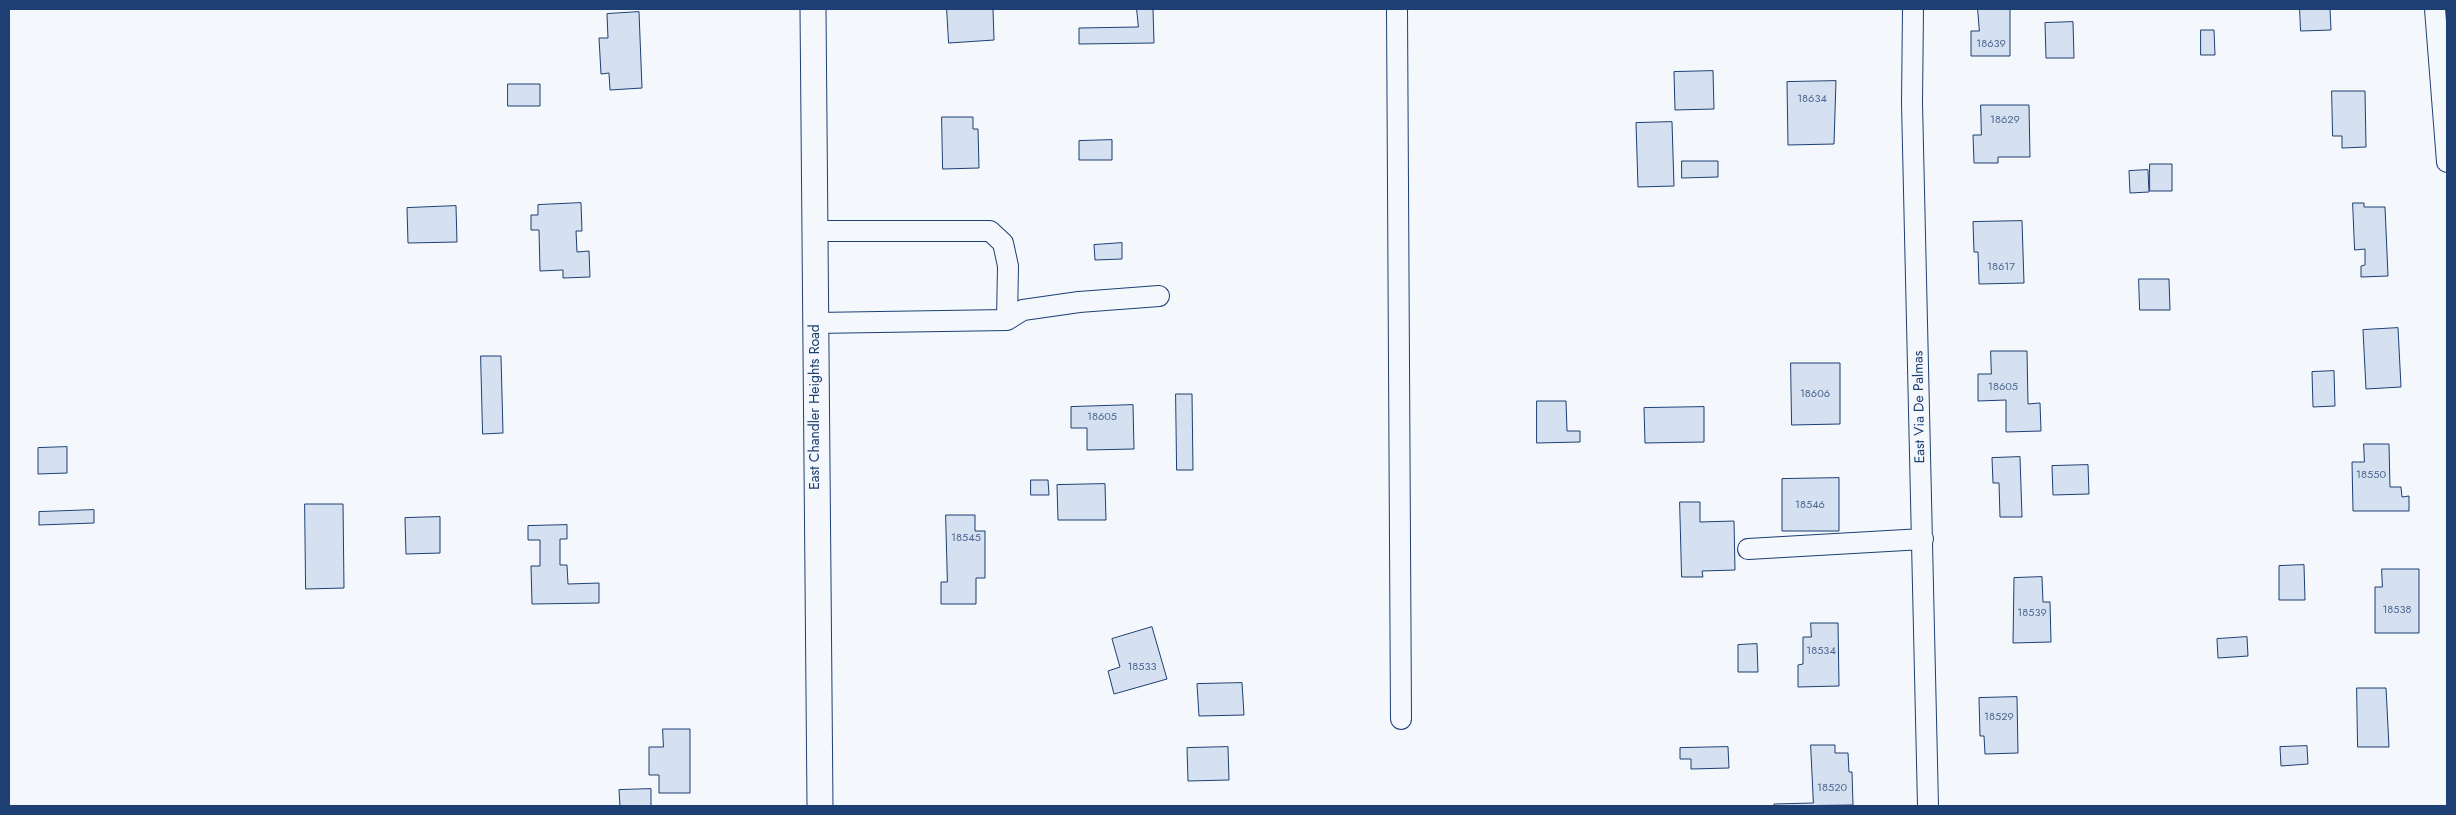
<!DOCTYPE html>
<style>
body{margin:0}
#map{position:relative;width:2456px;height:815px;overflow:hidden;background:#f4f7fb;font-family:Jost,sans-serif}
canvas{display:block}
.frame{position:absolute;inset:0;border:10px solid #1d3f73;pointer-events:none}
</style>
<div id="map">
<canvas width="2456" height="815"></canvas>
<div class="frame"></div>
</div>
<script>
const ctx = document.querySelector('canvas').getContext('2d');
ctx.lineJoin = 'round';
function fillPath(path, color) { ctx.fillStyle = color; ctx.fill(path, 'evenodd'); }
function trace(path, color, width, dash) { ctx.strokeStyle = color; ctx.lineWidth = width; ctx.lineCap = dash ? 'butt' : 'round'; ctx.setLineDash(dash || []); ctx.stroke(path); }
function drawText(font, color, halo, rows, align = 'center') {
  ctx.font = font + ' Jost,sans-serif'; ctx.lineWidth = 4; ctx.setLineDash([]); ctx.textBaseline = 'middle'; ctx.strokeStyle = halo; ctx.fillStyle = color; for (const [text, x, y, turn = 0] of rows) {
    ctx.save(); ctx.translate(x, y); ctx.rotate((+turn || 0) * Math.PI / 180); ctx.textAlign = isNaN(turn) ? turn : align; if (halo) ctx.strokeText(text, 0, 0); ctx.fillText(text, 0, 0); ctx.restore();
  }
}
const building = new Path2D(`
 M 947,9 L 993,9 L 994,40 L 949,43 Z
 M 1137,9 L 1153,9 L 1154,43 L 1079,44 L 1079,28 L 1138,27 Z
 M 1978,9 L 2010,9 L 2010,56 L 1971,56 L 1971,31 L 1979,31 Z
 M 2300,9 L 2330,9 L 2331,30 L 2301,31 Z
 M 639,12 L 642,88 L 610,90 L 609,73 L 601,74 L 599,38 L 608,38 L 607,14 Z
 M 2073,22 L 2074,58 L 2046,58 L 2045,23 Z
 M 2201,30 L 2214,30 L 2215,55 L 2201,55 Z
 M 1713,71 L 1714,109 L 1675,110 L 1674,72 Z
 M 1836,81 L 1834,144 L 1788,145 L 1787,82 Z
 M 508,84 L 540,84 L 540,106 L 508,106 Z
 M 2332,91 L 2365,91 L 2366,147 L 2342,148 L 2342,136 L 2333,136 Z
 M 1981,105 L 2029,105 L 2030,157 L 1998,157 L 1998,163 L 1974,163 L 1973,135 L 1981,135 Z
 M 942,117 L 973,117 L 973,129 L 978,129 L 979,168 L 943,169 Z
 M 1672,122 L 1674,186 L 1638,187 L 1636,123 Z
 M 1112,140 L 1112,160 L 1079,160 L 1079,141 Z
 M 1682,161 L 1718,161 L 1718,177 L 1682,178 Z
 M 2150,164 L 2172,164 L 2172,191 L 2150,191 Z
 M 2148,170 L 2149,192 L 2130,193 L 2129,171 Z
 M 581,203 L 582,231 L 576,231 L 577,252 L 589,251 L 590,277 L 563,278 L 563,270 L 540,271 L 539,230 L 531,230 L 531,215 L 538,215 L 538,205 Z
 M 2353,203 L 2364,203 L 2364,207 L 2385,207 L 2388,276 L 2361,277 L 2361,266 L 2365,265 L 2365,249 L 2355,250 Z
 M 456,206 L 457,242 L 408,243 L 407,208 Z
 M 2022,221 L 2024,283 L 1979,284 L 1978,252 L 1974,252 L 1973,222 Z
 M 1122,243 L 1122,259 L 1095,260 L 1094,245 Z
 M 2139,279 L 2169,279 L 2170,310 L 2140,310 Z
 M 2398,328 L 2401,387 L 2366,389 L 2363,330 Z
 M 1991,351 L 2027,351 L 2028,404 L 2040,403 L 2041,431 L 2006,432 L 2006,400 L 1978,401 L 1978,374 L 1991,374 Z
 M 481,356 L 501,356 L 503,433 L 483,434 Z
 M 1791,363 L 1840,363 L 1840,424 L 1792,425 Z
 M 2334,371 L 2335,406 L 2313,407 L 2312,372 Z
 M 1176,394 L 1192,394 L 1193,470 L 1177,470 Z
 M 1537,401 L 1566,401 L 1567,431 L 1580,431 L 1580,442 L 1537,443 Z
 M 1133,405 L 1134,449 L 1087,450 L 1087,428 L 1071,428 L 1071,407 Z
 M 1704,407 L 1704,442 L 1645,443 L 1644,408 Z
 M 2364,444 L 2389,444 L 2390,487 L 2401,487 L 2402,497 L 2409,496 L 2409,511 L 2353,511 L 2352,462 L 2364,462 Z
 M 67,447 L 67,473 L 38,474 L 38,448 Z
 M 2020,457 L 2022,517 L 2000,517 L 1999,483 L 1993,483 L 1992,458 Z
 M 2088,465 L 2089,494 L 2053,495 L 2052,466 Z
 M 1839,478 L 1839,531 L 1782,531 L 1782,479 Z
 M 1031,480 L 1048,480 L 1049,495 L 1031,495 Z
 M 1105,484 L 1106,520 L 1058,520 L 1057,485 Z
 M 1680,502 L 1700,502 L 1700,522 L 1734,521 L 1735,570 L 1702,571 L 1703,577 L 1682,577 Z
 M 305,504 L 343,504 L 344,588 L 306,589 Z
 M 94,510 L 94,523 L 39,525 L 39,512 Z
 M 946,515 L 975,515 L 975,531 L 985,531 L 985,578 L 976,578 L 976,604 L 941,604 L 941,582 L 947,582 Z
 M 440,517 L 440,553 L 406,554 L 405,518 Z
 M 567,525 L 567,539 L 560,539 L 560,565 L 567,565 L 568,584 L 599,583 L 599,603 L 532,604 L 531,566 L 540,566 L 540,540 L 528,540 L 528,526 Z
 M 2304,565 L 2305,600 L 2279,600 L 2279,566 Z
 M 2382,569 L 2419,569 L 2419,633 L 2375,633 L 2375,587 L 2382,587 Z
 M 2042,577 L 2043,602 L 2050,602 L 2051,642 L 2013,643 L 2014,578 Z
 M 1811,623 L 1838,623 L 1839,686 L 1798,687 L 1798,665 L 1803,664 L 1803,637 L 1811,637 Z
 M 1152,627 L 1167,679 L 1114,694 L 1108,671 L 1120,667 L 1112,639 Z
 M 2247,637 L 2248,656 L 2218,658 L 2217,639 Z
 M 1757,644 L 1758,672 L 1738,672 L 1738,645 Z
 M 1242,683 L 1244,715 L 1199,716 L 1197,684 Z
 M 2357,688 L 2386,688 L 2389,747 L 2358,747 Z
 M 2017,697 L 2018,753 L 1985,754 L 1984,736 L 1980,736 L 1979,698 Z
 M 663,729 L 690,729 L 690,793 L 659,793 L 659,775 L 649,775 L 649,747 L 663,747 Z
 M 1811,745 L 1835,745 L 1835,753 L 1848,753 L 1849,772 L 1852,772 L 1853,805 L 1774,806 L 1774,804 L 1813,803 Z
 M 2307,746 L 2308,764 L 2281,766 L 2280,747 Z
 M 1228,747 L 1229,780 L 1188,781 L 1187,748 Z
 M 1728,747 L 1729,768 L 1691,769 L 1691,759 L 1680,759 L 1680,748 Z
 M 651,789 L 651,806 L 620,806 L 619,790 Z`);
fillPath(building, '#d5e0f0');
trace(building, '#1d3f73', 1);
const minor = new Path2D(`
 M 1397,9 L 1401,719
 M 1913,9 L 1912,103 L 1928,806
 M 2435,9 L 2447,162
 M 814,231 L 990,231 L 1003,243 L 1008,266 L 1007,320
 M 815,323 L 1007,320 L 1023,310 L 1079,302 L 1159,296
 M 1748,549 L 1923,539`);
const major = new Path2D(`
 M 813,9 L 820,806`);
trace(minor, '#1d3f73', 22);
trace(major, '#1d3f73', 27);
trace(minor, '#f4f7fb', 20);
trace(major, '#f4f7fb', 25);
drawText('11px', '#4b6792', null, [
 ["18639",1991,44],
 ["18634",1812,99],
 ["18629",2005,120],
 ["18617",2001,267],
 ["18605",2003,387],
 ["18606",1815,394],
 ["18605",1102,417],
 ["18550",2371,475],
 ["18546",1810,505],
 ["18545",966,538],
 ["18538",2397,610],
 ["18539",2032,613],
 ["18534",1821,651],
 ["18533",1142,667],
 ["18529",1999,717],
 ["18520",1832,788]
]);
drawText('14px', '#1d3f73', '#f4f7fb', [
 ["East Chandler Heights Road",816,407,-90],
 ["East Via De Palmas",1920,407,-91]
]);
</script>
